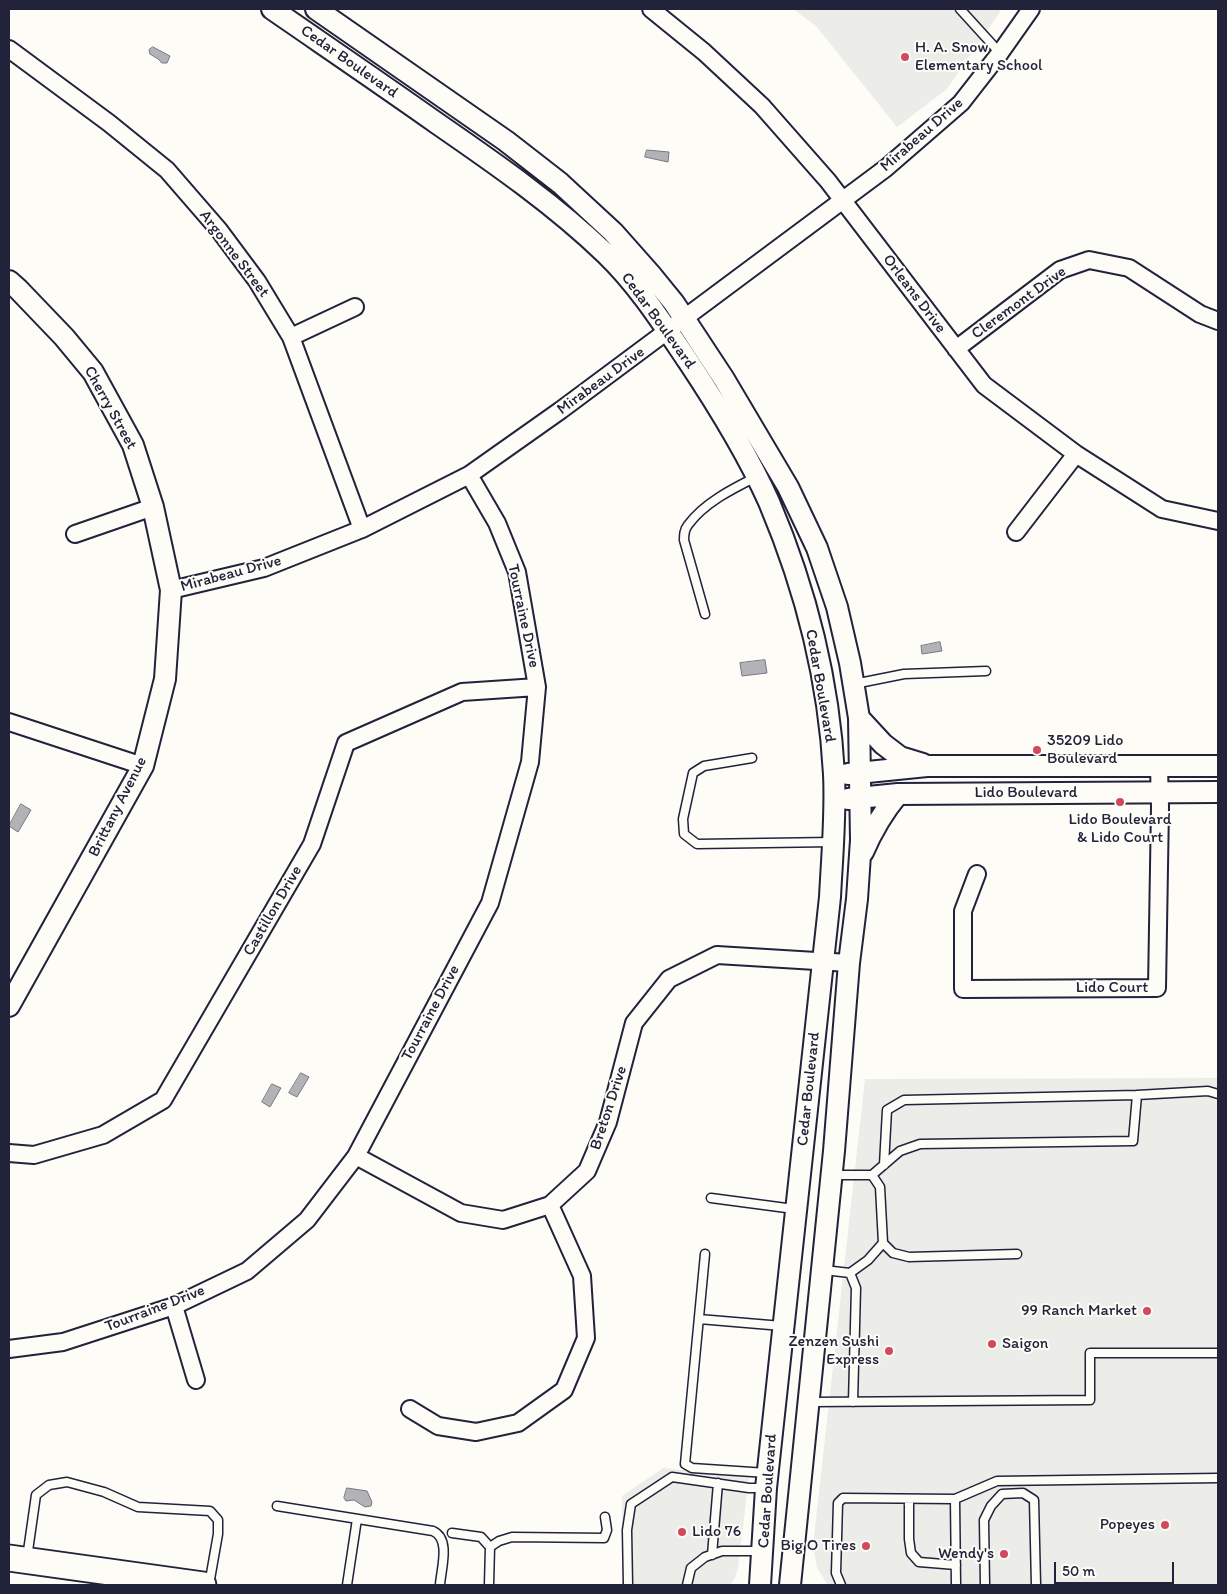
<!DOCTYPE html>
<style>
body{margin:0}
#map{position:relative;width:1227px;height:1594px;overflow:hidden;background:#fdfcf7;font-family:Itim,sans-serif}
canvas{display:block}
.frame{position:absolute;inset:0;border:10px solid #22223b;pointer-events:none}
.scale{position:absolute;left:1054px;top:1562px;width:120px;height:22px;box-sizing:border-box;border:2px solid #22223b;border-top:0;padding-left:6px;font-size:15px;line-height:18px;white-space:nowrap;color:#22223b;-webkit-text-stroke:4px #fdfcf7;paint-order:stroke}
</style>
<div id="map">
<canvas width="1227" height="1594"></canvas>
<div class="frame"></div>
<div class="scale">50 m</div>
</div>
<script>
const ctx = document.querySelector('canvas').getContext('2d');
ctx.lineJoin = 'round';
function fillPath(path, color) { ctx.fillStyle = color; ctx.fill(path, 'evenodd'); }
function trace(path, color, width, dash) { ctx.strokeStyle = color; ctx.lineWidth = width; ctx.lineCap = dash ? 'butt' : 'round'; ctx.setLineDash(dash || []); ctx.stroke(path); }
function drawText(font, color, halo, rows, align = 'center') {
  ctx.font = font + ' Itim,sans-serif'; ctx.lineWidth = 4; ctx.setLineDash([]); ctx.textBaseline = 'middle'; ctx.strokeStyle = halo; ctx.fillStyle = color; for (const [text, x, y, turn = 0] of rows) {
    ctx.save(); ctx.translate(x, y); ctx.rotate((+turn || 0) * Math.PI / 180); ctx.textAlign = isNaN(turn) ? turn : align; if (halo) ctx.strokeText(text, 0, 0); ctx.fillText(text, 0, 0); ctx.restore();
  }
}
fillPath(new Path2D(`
 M 793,9 L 1002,9 L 947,89 L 897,127 L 816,26 Z
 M 1218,1078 L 1218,1585 L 828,1585 L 817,1568 L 813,1546 L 865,1079 Z
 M 663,1468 L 749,1477 L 738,1568 L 735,1578 L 730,1585 L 622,1585 L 622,1496 Z`), '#ecece9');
const water = new Path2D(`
 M 153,47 L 170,56 L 167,63 L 162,63 L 158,59 L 150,54 L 149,50 Z
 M 647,150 L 669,152 L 668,162 L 645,157 Z
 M 940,642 L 942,651 L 922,654 L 921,646 Z
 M 765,660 L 767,673 L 742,676 L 740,663 Z
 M 21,804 L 31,810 L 18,832 L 9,826 Z
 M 301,1073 L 309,1077 L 297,1097 L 289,1093 Z
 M 272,1084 L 281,1088 L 270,1107 L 262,1102 Z
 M 347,1488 L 367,1491 L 372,1502 L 371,1506 L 365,1507 L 354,1500 L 346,1501 L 344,1498 Z`);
fillPath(water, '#b2b2b7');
trace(water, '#787885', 1);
const service = new Path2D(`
 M 960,9 L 1000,53
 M 705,614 L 684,540 C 684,535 684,530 688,525 C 704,503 732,489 756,477
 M 854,684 L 904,674 L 986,671
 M 752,758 L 704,766 L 693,773 L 683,819 L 684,834 L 697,844 L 833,842
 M 884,1165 L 887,1110 L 904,1100 L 1137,1095
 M 833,1175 L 872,1175 L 900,1151 L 920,1144 L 1133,1141 L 1137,1095 L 1208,1091 L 1218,1094
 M 872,1175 L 880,1187 L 883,1243 L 893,1253 L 909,1257 L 1017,1254
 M 711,1198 L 794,1209
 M 705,1254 L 685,1464 L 692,1468 L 767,1473
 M 824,1270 L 850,1273 L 856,1288 L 853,1402
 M 850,1273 L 868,1260 L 883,1243
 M 699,1319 L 782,1326
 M 811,1402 L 1090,1400 L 1090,1353 L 1218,1353
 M 909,1499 L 909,1539 L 911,1553 L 919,1562 L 956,1565
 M 955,1499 L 956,1585
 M 277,1506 L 433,1531 C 451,1539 441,1569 440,1585
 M 452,1533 L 481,1537 L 490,1547
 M 712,1555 L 718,1483
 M 27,1558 L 36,1495 L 49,1485 L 67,1482 L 104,1492 L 138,1507 L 210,1511 L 218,1520 L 218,1534 L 209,1585
 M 347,1585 L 357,1519
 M 489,1585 L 490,1547 L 499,1541 L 512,1537 L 604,1538 L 607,1530 L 605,1517
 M 628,1585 L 627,1530 L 631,1504 L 672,1477 L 749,1488 L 766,1488
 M 687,1585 L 691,1568 L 705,1557 L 722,1551 L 761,1551
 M 841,1585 L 836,1573 L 838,1503 L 843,1498 L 955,1499 L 997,1481 L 1218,1478
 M 985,1585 L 984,1520 L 991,1506 L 1002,1494 L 1023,1493 L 1034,1500 L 1036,1585`);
const minor = new Path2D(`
 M 651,9 L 704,52 L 762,106 L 828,181 L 984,385 L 1076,454 L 1162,509 L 1218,521
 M 9,49 L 109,123 L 167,170 L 219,230 L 257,281 L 291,337 L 362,529
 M 291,337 L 355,307
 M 956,349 L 1060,270 L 1089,260 L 1129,268 L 1200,314 L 1218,321
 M 1016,532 L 1076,454
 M 75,534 L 153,507
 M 171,590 L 264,568 L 362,529 L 469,475 L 561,410 L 886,168 L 961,103 L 1000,53 L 1031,9
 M 9,722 L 143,766
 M 977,874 L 963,911 L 963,989 L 1157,988 L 1160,807 L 1159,766
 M 9,1153 L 34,1155 L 103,1135 L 163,1100 L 312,844 L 346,743 L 462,692 L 537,687
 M 356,1156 L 461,1213 L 503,1220 L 550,1205 L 587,1171 L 608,1122 L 634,1023 L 669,979 L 717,955 L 849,963
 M 174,1306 L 196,1380
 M 9,1349 L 63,1342 L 174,1306 L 247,1271 L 307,1220 L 356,1156 L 490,903 L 530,762 L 537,687 L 517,572 L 497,523 L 469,475
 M 410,1409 L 438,1426 L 476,1432 L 518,1423 L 564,1390 L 586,1338 L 582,1276 L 550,1205`);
const tertiary = new Path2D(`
 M 272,9 C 327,47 383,85 438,124 C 496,164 555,205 606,254 C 639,286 663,324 688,361 C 718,406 747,453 769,502 C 805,587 829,681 834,774 C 836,815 832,857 830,897 L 766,1488 L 760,1585
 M 316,9 L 506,141 L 560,183 L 613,232 L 652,276 L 674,303 L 724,379 L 788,487 L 817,548 L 837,607 L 850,663 L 859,718 L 861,840 L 857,899 L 849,963 L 834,1151 L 790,1585
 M 9,281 L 18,289 L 64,337 L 93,372 L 133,445 L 153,507 L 171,590 L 165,679 L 143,766 L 9,1006
 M 859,718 L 883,744 L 900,757 L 923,764
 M 848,774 L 927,766 L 1218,766
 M 848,799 L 898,794 L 1218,792
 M 863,852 C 872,831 883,812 898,794`);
const primary = new Path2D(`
 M 9,1558 L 203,1585`);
trace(service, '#22223b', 11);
trace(minor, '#22223b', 20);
trace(tertiary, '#22223b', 24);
trace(primary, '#22223b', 29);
trace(service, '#fdfcf7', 8);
trace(minor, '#fdfcf7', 16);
trace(tertiary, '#fdfcf7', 20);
trace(primary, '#fdfcf7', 25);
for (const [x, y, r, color] of [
 [905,57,5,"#d1495b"],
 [1037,750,5,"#d1495b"],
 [1120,802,5,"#d1495b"],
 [1147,1311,5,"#d1495b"],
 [992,1344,5,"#d1495b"],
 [889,1351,5,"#d1495b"],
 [1165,1525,5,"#d1495b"],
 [682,1532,5,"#d1495b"],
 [866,1546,5,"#d1495b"],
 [1004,1554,5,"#d1495b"]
]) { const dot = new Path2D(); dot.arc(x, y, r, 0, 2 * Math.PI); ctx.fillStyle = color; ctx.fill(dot); trace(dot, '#fdfcf7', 2); }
drawText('16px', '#22223b', '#fdfcf7', [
 ["H. A. Snow",915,48,"left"],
 ["Elementary School",915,66,"left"],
 ["35209 Lido",1047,741,"left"],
 ["Boulevard",1047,759,"left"],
 ["Lido Boulevard",1120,820,"center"],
 ["& Lido Court",1120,838,"center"],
 ["99 Ranch Market",1137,1311],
 ["Zenzen Sushi",879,1342],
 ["Express",879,1360],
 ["Saigon",1002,1344,"left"],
 ["Popeyes",1155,1525],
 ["Lido 76",692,1532,"left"],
 ["Big O Tires",856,1546],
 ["Wendy's",994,1554]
], 'right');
drawText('16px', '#22223b', '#fdfcf7', [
 ["Cedar Boulevard",349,62,35],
 ["Mirabeau Drive",922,135,-41],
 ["Argonne Street",234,254,53],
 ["Orleans Drive",914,294,53],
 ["Cleremont Drive",1019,303,-36],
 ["Cedar Boulevard",658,321,54],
 ["Mirabeau Drive",601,381,-36],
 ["Cherry Street",110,408,61],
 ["Mirabeau Drive",231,574,-15],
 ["Tourraine Drive",523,616,78],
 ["Cedar Boulevard",820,686,80],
 ["Lido Boulevard",1026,793],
 ["Brittany Avenue",118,807,-63],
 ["Castillon Drive",273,911,-60],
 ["Lido Court",1112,988],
 ["Tourraine Drive",431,1013,-62],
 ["Cedar Boulevard",809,1089,-84],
 ["Breton Drive",609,1108,-72],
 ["Tourraine Drive",155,1309,-21],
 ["Cedar Boulevard",768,1491,-86]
]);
</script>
